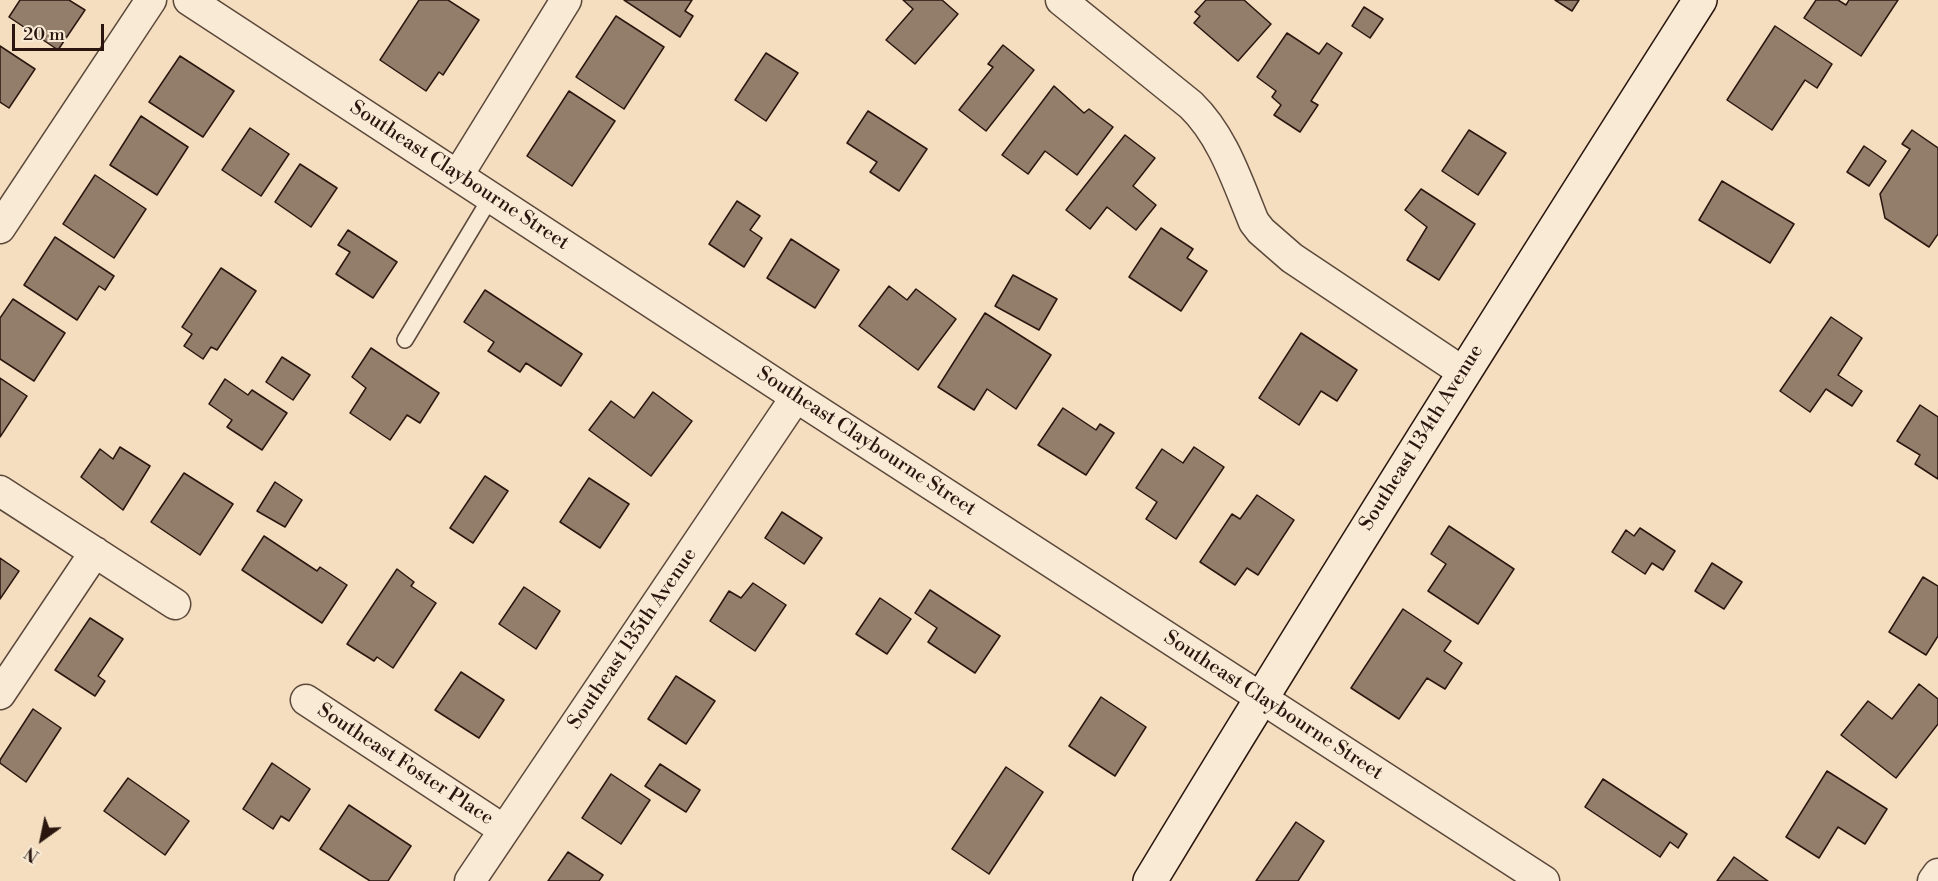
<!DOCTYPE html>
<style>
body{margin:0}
#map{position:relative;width:1938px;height:881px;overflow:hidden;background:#f4debf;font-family:"Libre Bodoni",serif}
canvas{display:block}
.north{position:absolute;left:12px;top:809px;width:60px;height:60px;-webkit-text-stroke:4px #f8ead5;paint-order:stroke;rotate:213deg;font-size:16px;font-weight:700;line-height:24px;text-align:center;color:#2a160f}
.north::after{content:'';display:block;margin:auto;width:21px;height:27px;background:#2a160f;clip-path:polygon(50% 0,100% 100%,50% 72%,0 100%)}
.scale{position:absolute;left:12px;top:24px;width:92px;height:27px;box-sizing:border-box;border:3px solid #2a160f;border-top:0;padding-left:8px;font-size:18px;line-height:21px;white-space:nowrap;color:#2a160f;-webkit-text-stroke:4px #f8ead5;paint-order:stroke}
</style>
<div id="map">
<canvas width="1938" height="881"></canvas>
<div class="north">N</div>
<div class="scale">20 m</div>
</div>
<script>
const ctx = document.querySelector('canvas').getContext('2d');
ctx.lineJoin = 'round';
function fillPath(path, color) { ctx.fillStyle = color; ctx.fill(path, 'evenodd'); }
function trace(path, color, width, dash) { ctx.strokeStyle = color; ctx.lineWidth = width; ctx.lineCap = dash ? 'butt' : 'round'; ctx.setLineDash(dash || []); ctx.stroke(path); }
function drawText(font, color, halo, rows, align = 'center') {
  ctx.font = font + ' "Libre Bodoni",serif'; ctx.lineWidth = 6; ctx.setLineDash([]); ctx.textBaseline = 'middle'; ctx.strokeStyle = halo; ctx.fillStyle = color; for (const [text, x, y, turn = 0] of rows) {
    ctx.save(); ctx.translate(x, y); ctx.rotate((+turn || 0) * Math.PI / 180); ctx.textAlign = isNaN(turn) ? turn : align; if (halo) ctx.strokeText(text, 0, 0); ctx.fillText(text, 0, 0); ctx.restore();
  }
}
const building = new Path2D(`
 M 20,0 L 69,0 L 85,10 L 58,50 L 9,17 Z
 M 419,0 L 448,0 L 479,20 L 443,75 L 439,72 L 426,91 L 380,60 Z
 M 624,0 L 692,0 L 685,11 L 693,16 L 680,37 Z
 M 903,0 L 942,0 L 958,14 L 915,64 L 886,40 L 913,9 Z
 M 1206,0 L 1244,0 L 1271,24 L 1238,61 L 1194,23 L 1200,16 L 1195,12 Z
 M 1555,0 L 1579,0 L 1572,11 Z
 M 1816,0 L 1838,0 L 1846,5 L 1849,0 L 1898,0 L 1861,56 L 1804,18 Z
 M 1364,7 L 1383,19 L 1370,38 L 1352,26 Z
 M 616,16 L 664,47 L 624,109 L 576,77 Z
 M 1775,26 L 1832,64 L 1817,88 L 1805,80 L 1772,130 L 1727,100 Z
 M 1287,33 L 1319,54 L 1327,43 L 1342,53 L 1311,101 L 1318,105 L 1300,132 L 1274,115 L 1281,105 L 1272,97 L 1276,91 L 1257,77 Z
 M 1003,45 L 1034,70 L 986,131 L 959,110 L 993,67 L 988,64 Z
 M 0,46 L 35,69 L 9,108 L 0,102 Z
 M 766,53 L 798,73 L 766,121 L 735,100 Z
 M 180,56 L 234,91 L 203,137 L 149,102 Z
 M 1054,86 L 1084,113 L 1089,109 L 1113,127 L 1077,175 L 1045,151 L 1028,174 L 1002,155 Z
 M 569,91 L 615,121 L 572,186 L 527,156 Z
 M 868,111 L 927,149 L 899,191 L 870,172 L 877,162 L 847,143 Z
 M 141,116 L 188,147 L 157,195 L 110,165 Z
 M 250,128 L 289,154 L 261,196 L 222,170 Z
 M 1469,130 L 1506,153 L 1478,195 L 1442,171 Z
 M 1912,130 L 1938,148 L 1938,234 L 1929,247 L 1885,218 L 1880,194 L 1910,149 L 1902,144 Z
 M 1125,135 L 1155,158 L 1133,186 L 1156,205 L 1136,230 L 1107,207 L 1090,229 L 1066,210 Z
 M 1864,146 L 1886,161 L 1869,186 L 1847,172 Z
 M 300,164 L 337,188 L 311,227 L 275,202 Z
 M 95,175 L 146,209 L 114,258 L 63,224 Z
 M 1722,181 L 1794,224 L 1770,263 L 1699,220 Z
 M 1421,189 L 1475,224 L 1439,280 L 1407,260 L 1427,227 L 1405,210 Z
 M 737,201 L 760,216 L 750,230 L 762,238 L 744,267 L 709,244 Z
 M 1161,228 L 1193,249 L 1187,258 L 1207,271 L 1181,311 L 1129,277 Z
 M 348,230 L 397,262 L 373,298 L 336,274 L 350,252 L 338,245 Z
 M 55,237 L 114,276 L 105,290 L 99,286 L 77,320 L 24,285 Z
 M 791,239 L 839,270 L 815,308 L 767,278 Z
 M 221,268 L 256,291 L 217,350 L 211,347 L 203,359 L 184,346 L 192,334 L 182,327 Z
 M 1013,275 L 1057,299 L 1039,330 L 995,306 Z
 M 889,286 L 907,300 L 916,289 L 956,319 L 918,370 L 859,326 Z
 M 485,290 L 582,354 L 561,386 L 526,363 L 520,372 L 488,351 L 494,342 L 464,322 Z
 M 13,299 L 65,333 L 34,381 L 0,359 L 0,318 Z
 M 985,313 L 1051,355 L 1016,409 L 987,389 L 974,410 L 938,387 Z
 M 1831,317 L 1862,338 L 1838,375 L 1862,391 L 1852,406 L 1826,389 L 1810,412 L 1780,391 Z
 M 1301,333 L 1357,370 L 1337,401 L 1321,391 L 1299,425 L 1259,398 Z
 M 371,348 L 439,393 L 420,423 L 407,415 L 390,440 L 350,413 L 366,388 L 352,377 Z
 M 282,357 L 310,375 L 293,400 L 266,382 Z
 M 0,378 L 27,396 L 0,437 Z
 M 225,379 L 248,395 L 252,390 L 287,413 L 262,450 L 227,427 L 232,420 L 209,404 Z
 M 653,392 L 692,421 L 651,476 L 589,430 L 611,401 L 634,418 Z
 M 1920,405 L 1938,417 L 1938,479 L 1915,464 L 1920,455 L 1897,441 Z
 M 1063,408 L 1096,430 L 1100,424 L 1114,433 L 1086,475 L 1038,445 Z
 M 120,447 L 150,466 L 123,510 L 81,477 L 100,449 L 113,459 Z
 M 1194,447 L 1224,467 L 1176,539 L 1146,519 L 1157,502 L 1136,488 L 1162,449 L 1183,463 Z
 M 184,473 L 233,504 L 200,555 L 151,522 Z
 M 485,476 L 508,491 L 473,543 L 450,528 Z
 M 589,478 L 629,504 L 600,548 L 560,522 Z
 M 275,482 L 302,500 L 285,527 L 257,511 Z
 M 1257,495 L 1294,520 L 1258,575 L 1247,568 L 1235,585 L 1200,562 L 1232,514 L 1240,519 Z
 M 782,512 L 822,538 L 804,564 L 765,538 Z
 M 1449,526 L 1514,569 L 1478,624 L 1428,591 L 1446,564 L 1431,554 Z
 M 1640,528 L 1675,551 L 1663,570 L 1652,563 L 1645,574 L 1612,552 L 1626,530 L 1634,536 Z
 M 264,536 L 317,571 L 320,567 L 347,585 L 322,623 L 242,570 Z
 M 0,558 L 19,571 L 0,599 Z
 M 1712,563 L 1742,582 L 1724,609 L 1695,591 Z
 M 397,569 L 414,582 L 411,586 L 436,603 L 393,668 L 377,657 L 374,661 L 347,644 Z
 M 1923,577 L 1938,586 L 1938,636 L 1926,655 L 1889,632 Z
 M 753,583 L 786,605 L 755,651 L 710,621 L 729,591 L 741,598 Z
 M 524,587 L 560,611 L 536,649 L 499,624 Z
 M 930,590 L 1000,636 L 975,673 L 928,642 L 937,628 L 915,613 Z
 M 880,598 L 911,619 L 887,654 L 856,634 Z
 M 1403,609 L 1451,641 L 1444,651 L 1462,663 L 1445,689 L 1427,678 L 1399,719 L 1351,688 Z
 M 90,618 L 123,639 L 98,676 L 105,681 L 95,696 L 55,670 Z
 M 461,672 L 504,700 L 479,738 L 435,710 Z
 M 676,676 L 715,701 L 686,744 L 648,719 Z
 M 1919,684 L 1938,699 L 1938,724 L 1896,778 L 1841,735 L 1868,701 L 1892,719 Z
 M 1101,697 L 1146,727 L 1115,776 L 1069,746 Z
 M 33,709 L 61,728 L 26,782 L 0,763 L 0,760 Z
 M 272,763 L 310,789 L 289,821 L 281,816 L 273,829 L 243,809 Z
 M 660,764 L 700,790 L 686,812 L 645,786 Z
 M 1006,767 L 1043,792 L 989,874 L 952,849 Z
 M 1827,771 L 1887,809 L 1865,844 L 1838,827 L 1819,858 L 1786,837 Z
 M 611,774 L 650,800 L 621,844 L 582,818 Z
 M 128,778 L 189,821 L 165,855 L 104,811 Z
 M 1603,779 L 1687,834 L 1678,848 L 1670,842 L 1660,857 L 1585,807 Z
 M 349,805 L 411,846 L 388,881 L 370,881 L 320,849 Z
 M 1296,822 L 1324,841 L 1298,881 L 1256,881 Z
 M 568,852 L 603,875 L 599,881 L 548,881 Z
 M 1734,857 L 1768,881 L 1717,881 Z`);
fillPath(building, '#937e6b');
trace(building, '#2a160f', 1.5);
const lane = new Path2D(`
 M 405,340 L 491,197`);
const street = new Path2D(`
 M 189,0 L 796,397 L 1544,881
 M 1061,0 L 1191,105 C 1223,136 1237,181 1254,222 L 1261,231 L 1292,258 L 1463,372
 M 458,175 L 566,0
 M 0,228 L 151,0
 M 0,491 L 175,604
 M 0,694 L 95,552
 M 306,700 L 504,830
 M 470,881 L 796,397
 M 1933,881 L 1938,874`);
const secondary = new Path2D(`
 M 1150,881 C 1329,585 1514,292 1700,0`);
trace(lane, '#5c483b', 18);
trace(street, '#5c483b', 33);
trace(secondary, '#2a160f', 36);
trace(lane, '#f8ead5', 15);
trace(street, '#f8ead5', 30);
trace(secondary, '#f8ead5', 33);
drawText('20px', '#2a160f', '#f8ead5', [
 ["Southeast Claybourne Street",459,176,33],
 ["Southeast 134th Avenue",1422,438,-58],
 ["Southeast Claybourne Street",866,442,33],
 ["Southeast 135th Avenue",633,639,-56],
 ["Southeast Claybourne Street",1273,706,33],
 ["Southeast Foster Place",405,765,33]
]);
</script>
